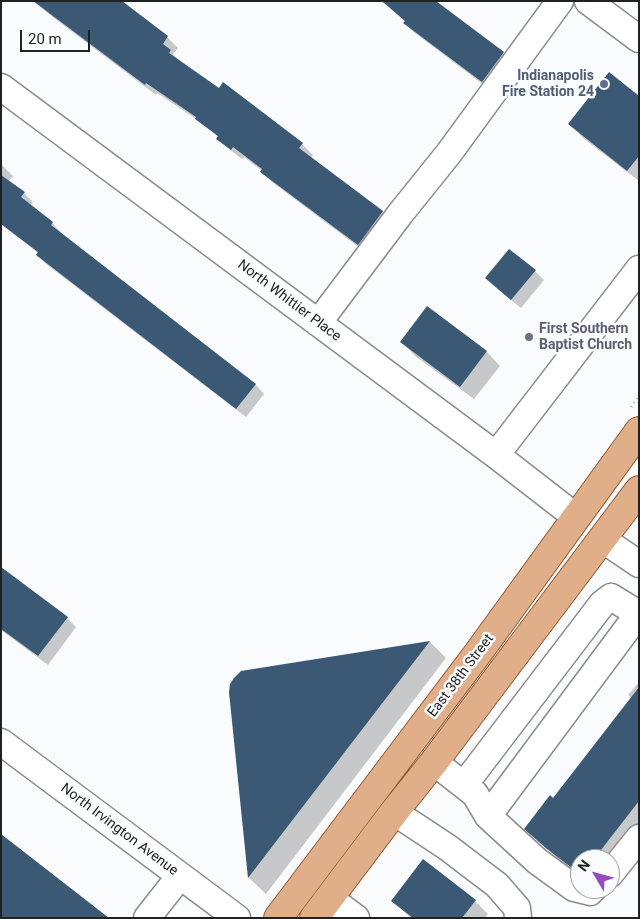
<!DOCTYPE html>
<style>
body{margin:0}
#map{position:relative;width:640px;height:919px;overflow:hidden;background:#f9fbfd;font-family:Roboto,sans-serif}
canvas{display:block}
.frame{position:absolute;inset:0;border:2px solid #202121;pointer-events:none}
.north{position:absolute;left:570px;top:849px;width:50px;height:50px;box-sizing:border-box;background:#f9fbfd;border:1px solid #a2a4a5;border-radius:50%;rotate:307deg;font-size:14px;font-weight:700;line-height:20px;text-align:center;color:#202121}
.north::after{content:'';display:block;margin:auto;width:18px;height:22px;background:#934bbe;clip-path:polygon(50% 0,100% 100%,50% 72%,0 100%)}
.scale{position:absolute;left:20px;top:30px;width:70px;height:22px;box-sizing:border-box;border:2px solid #202121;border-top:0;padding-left:6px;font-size:15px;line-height:18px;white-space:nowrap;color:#202121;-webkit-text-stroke:4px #f9fbfd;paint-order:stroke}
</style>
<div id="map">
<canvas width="640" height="919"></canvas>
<div class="frame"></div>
<div class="north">N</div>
<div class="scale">20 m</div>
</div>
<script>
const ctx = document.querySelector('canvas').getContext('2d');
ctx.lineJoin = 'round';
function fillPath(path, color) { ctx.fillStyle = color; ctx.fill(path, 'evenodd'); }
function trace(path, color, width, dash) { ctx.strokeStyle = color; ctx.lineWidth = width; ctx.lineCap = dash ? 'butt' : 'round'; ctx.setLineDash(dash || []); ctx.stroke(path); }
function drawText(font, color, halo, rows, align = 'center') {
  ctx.font = font + ' Roboto,sans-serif'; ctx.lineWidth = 5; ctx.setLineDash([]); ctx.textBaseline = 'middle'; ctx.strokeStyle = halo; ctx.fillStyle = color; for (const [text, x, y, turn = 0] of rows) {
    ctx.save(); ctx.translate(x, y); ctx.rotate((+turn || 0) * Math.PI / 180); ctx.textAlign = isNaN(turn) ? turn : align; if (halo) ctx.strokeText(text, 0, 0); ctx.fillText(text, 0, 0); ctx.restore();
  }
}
fillPath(new Path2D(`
 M 121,1 L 167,37 L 178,48 L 173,54 L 181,62 L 219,89 L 223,84 L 302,144 L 313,155 L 311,158 L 383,212 L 393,223 L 369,255 L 272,182 L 262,171 L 244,157 L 242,159 L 229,149 L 218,138 L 219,137 L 202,123 L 157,93 L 156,95 L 50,15 L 39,4 Z
 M 381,1 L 428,1 L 444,8 L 503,53 L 514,64 L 493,92 L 415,33 L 405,23 L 406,22 Z
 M 639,97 L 639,181 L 583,138 L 570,124 Z
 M 1,164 L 13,176 L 8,182 L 24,193 L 33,202 L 30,206 L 52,223 L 61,232 L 60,234 L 255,384 L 264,394 L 246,417 L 46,264 L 37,255 L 38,253 L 1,224 Z
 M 535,271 L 544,280 L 521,308 L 495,287 L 486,278 Z
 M 427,308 L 487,352 L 500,366 L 474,399 L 415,356 L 402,342 Z
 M 1,568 L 67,618 L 76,627 L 48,665 L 1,630 Z
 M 430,642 L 446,658 L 266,894 L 249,878 L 230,692 L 241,673 Z
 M 639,682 L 639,840 L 610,859 L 580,859 L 580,877 L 565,866 L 526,828 L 554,800 L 632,698 L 628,695 Z
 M 392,900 L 475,901 L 488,914 L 485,918 L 411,918 Z`), '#0003');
fillPath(new Path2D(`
 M 33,1 L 122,1 L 168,36 L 163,44 L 171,50 L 169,53 L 219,88 L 223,82 L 303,143 L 299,148 L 383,211 L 358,245 L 260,172 L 262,169 L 233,147 L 231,150 L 216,139 L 218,136 L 195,119 L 196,117 L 146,83 L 145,85 Z
 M 382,1 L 436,1 L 504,52 L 482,82 L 403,23 L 405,21 Z
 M 609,72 L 639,96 L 639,156 L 627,171 L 568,124 Z
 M 1,175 L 25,192 L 21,197 L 53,222 L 51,225 L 256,384 L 236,409 L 36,255 L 38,252 L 1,224 Z
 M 509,249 L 536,270 L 511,300 L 485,278 Z
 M 427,306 L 487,351 L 460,387 L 400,342 Z
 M 1,567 L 68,617 L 38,656 L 1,629 Z
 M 430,641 L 248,878 L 229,692 L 230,684 L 234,678 L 241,671 L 247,670 Z
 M 639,687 L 639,801 L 594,859 L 580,859 L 580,874 L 547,849 L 524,829 L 550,795 L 553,798 Z
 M 1,834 L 109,918 L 1,918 Z
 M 423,859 L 476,900 L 462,918 L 413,918 L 391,901 Z`), '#3b5874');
const minor = new Path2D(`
 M 588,1 L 639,39
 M 1,87 L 496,455 L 576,517
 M 318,323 L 400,214 L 449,153 L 560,1
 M 496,455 L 639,269
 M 602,539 L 639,564
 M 1,742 L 237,918
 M 434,762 L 475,794 L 488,816 L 537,861 L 574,888 L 590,892 L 593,889
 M 464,785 L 602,604 L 611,597 L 639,614
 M 394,812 L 447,847 L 497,885 L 517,908 L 518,918
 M 488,816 L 639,613
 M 610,874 L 639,838
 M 329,898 L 356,918
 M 147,918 L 180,876`);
const major = new Path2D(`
 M 278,918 L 478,653 L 639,431
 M 314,918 L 394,812 L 434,762 L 639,490`);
trace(minor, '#898a8c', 29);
trace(major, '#8f5a31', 30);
trace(new Path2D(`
 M 631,407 L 639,396`), '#b2b3b5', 3, [1, 4]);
trace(minor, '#fff', 26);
trace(major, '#e0ae88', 28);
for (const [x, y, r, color] of [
 [604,84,5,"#5c6f8a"],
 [529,337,5,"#6b7280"]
]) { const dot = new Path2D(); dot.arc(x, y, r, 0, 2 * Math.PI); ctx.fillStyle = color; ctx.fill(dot); trace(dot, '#f9fbfd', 2); }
drawText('bold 14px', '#4e5e75', '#f9fbfd', [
 ["Indianapolis",594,76],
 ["Fire Station 24",594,92]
], 'right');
drawText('14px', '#202121', '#f9fbfd', [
 ["North Whittier Place",289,301,37],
 ["East 38th Street",461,676,-53],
 ["North Irvington Avenue",119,830,37]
]);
drawText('bold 14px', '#5b616d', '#f9fbfd', [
 ["First Southern",539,329],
 ["Baptist Church",539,345]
], 'left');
</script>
